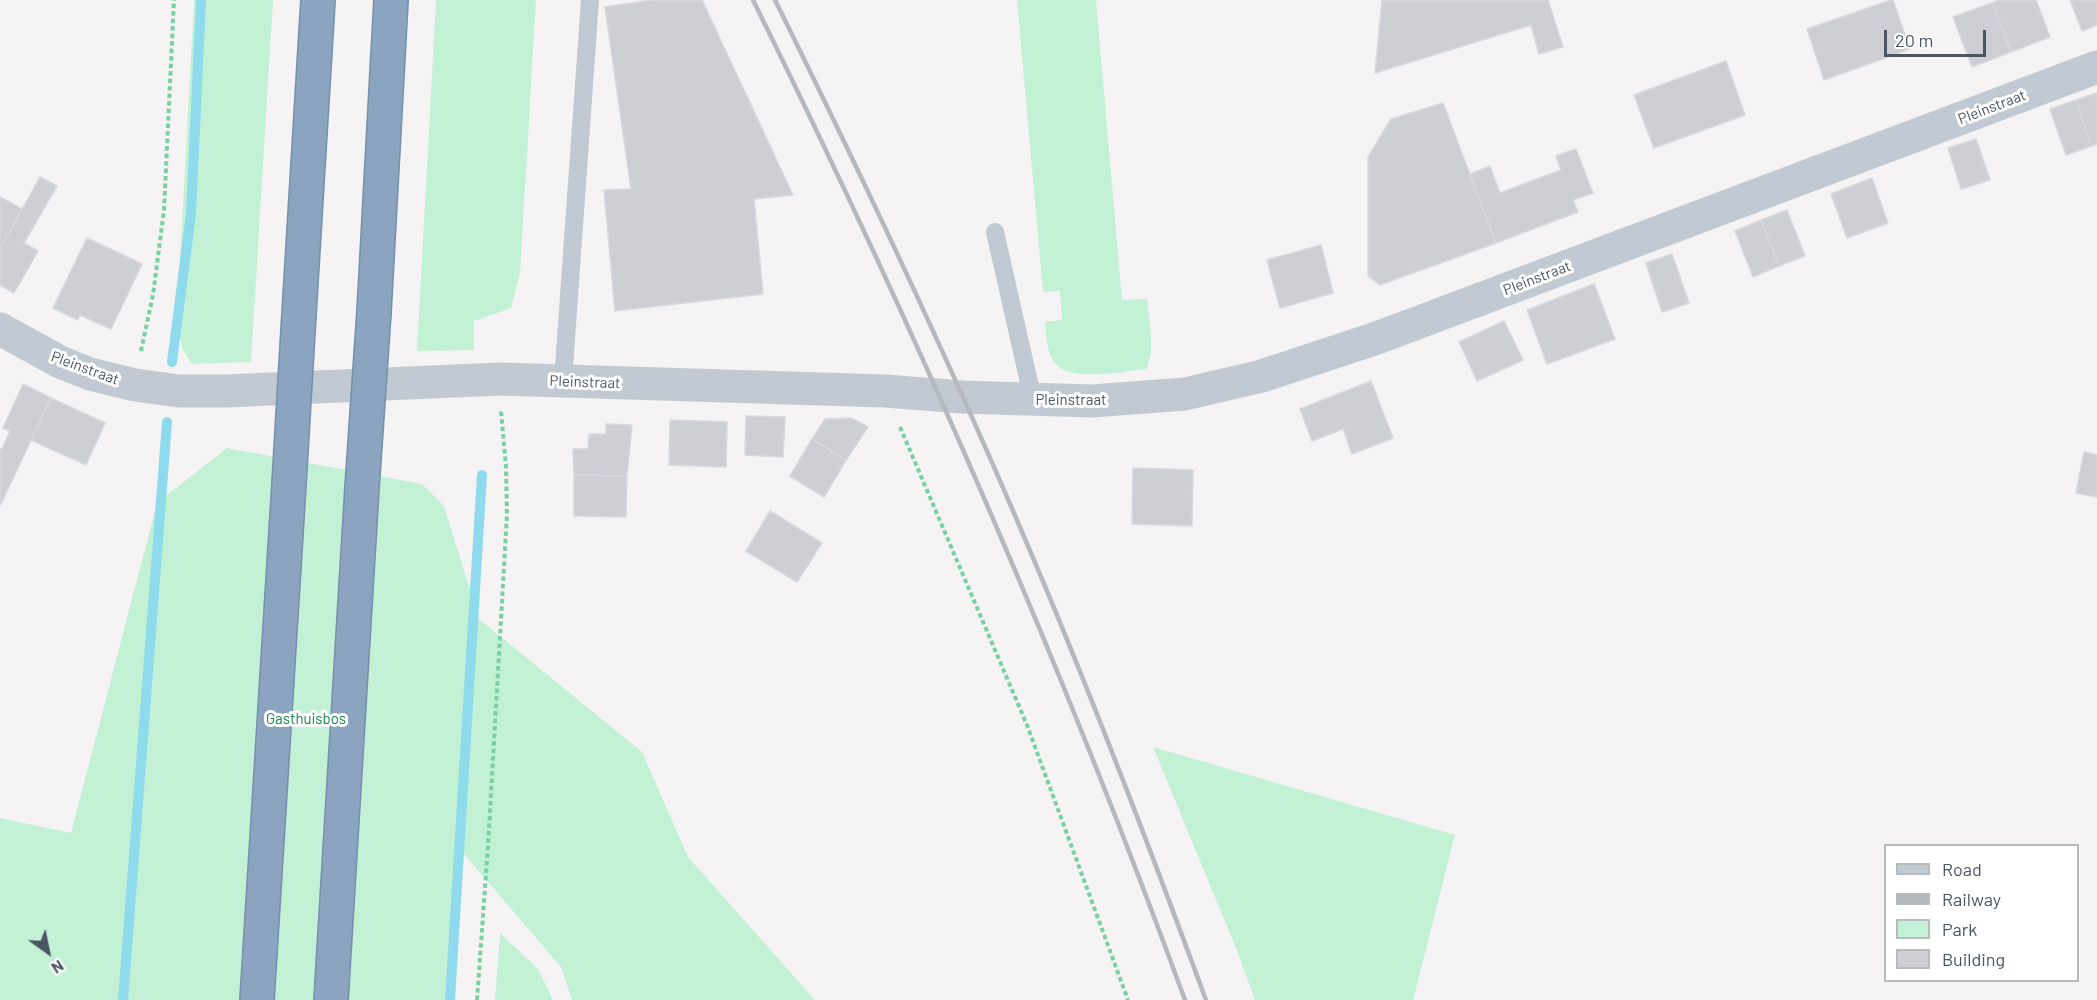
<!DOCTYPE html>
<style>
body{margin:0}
#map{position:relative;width:2097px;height:1000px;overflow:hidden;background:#f5f3f3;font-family:Barlow,sans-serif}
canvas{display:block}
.legend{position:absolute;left:1884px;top:844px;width:195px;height:138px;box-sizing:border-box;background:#fff;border:2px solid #b7bbc0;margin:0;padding:8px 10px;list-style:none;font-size:18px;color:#4a5661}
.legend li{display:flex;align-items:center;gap:12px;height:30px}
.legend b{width:30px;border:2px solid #b7bbc0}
.north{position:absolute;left:18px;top:922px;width:60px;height:60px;-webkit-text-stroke:4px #fff;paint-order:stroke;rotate:147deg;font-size:16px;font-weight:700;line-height:24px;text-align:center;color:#4a5661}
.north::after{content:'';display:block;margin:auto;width:21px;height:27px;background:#4a5661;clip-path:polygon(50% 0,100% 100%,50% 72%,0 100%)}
.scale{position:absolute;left:1884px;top:30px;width:102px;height:27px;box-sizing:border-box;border:3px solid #4a5661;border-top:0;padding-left:8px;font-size:18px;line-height:21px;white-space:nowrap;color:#4a5661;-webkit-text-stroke:4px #fff;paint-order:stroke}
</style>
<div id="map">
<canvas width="2097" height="1000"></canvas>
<ul class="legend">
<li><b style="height:8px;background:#c1cad2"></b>Road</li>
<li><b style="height:8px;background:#b5b8bd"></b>Railway</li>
<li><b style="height:16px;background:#c3f1d5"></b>Park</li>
<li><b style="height:16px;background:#cdcfd5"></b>Building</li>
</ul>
<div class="north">N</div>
<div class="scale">20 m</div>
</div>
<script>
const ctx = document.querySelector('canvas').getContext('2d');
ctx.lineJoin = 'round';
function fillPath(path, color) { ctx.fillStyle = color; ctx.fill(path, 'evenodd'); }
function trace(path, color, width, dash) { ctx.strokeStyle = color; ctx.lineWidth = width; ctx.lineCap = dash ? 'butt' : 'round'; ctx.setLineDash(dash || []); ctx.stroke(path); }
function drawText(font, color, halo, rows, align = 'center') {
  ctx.font = font + ' Barlow,sans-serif'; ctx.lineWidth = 6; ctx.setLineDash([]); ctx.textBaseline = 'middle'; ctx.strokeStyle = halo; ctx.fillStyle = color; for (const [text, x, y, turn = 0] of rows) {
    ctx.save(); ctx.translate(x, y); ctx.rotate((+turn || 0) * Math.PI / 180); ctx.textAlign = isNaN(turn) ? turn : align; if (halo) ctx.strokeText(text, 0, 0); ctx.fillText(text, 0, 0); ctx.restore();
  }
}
fillPath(new Path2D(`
 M 194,0 L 273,0 L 251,362 L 192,364 L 182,348 L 177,319 Z
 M 436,0 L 536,0 L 520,273 L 511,308 L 474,321 L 474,350 L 417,351 Z
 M 1017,0 L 1096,0 L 1122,300 L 1147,299 C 1149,321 1156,348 1146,369 C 1125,371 1081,380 1062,369 C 1047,361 1046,337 1045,322 L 1062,320 L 1060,291 L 1043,292 Z
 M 227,448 L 422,484 L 444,506 L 479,619 L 642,752 L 688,857 L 815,1000 L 572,1000 L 561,967 L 459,848 L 449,1000 L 0,1000 L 0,818 L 71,833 L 157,503 Z
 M 1153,747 L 1455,835 L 1413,1000 L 1255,1000 L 1236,948 Z
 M 500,933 L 538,969 L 553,1000 L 495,1000 Z`), '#c3f1d5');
trace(new Path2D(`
 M 172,362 L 191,214 L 201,0
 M 123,1000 L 167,422
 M 450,1000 L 482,475`), '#90daee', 10);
const building = new Path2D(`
 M 653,0 L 702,0 L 793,195 L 754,199 L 763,294 L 615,311 L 604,190 L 631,189 L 605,7 Z
 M 1382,0 L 1548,0 L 1563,47 L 1539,54 L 1531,25 L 1375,73 Z
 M 1891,0 L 1893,0 L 1910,49 L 1824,80 L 1807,29 Z
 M 1999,0 L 2036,0 L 2050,37 L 2011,52 L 1992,3 Z
 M 2070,0 L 2097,0 L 2097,25 L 2082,31 Z
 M 1992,3 L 2011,52 L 1972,67 L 1953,17 Z
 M 1726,61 L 1745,115 L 1654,148 L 1634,95 Z
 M 2097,93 L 2097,144 L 2091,146 L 2076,100 Z
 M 2076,100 L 2091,146 L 2066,155 L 2050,109 Z
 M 1443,103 L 1496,243 L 1380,285 L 1368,276 L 1368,157 L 1391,119 Z
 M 1976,139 L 1990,180 L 1961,189 L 1948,148 Z
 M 1576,149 L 1593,193 L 1573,200 L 1578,212 L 1496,243 L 1470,174 L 1490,166 L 1500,193 L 1561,170 L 1556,156 Z
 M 40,177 L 57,186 L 24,243 L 38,251 L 14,293 L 0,285 L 0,249 Z
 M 1872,178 L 1888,223 L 1847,238 L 1831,194 Z
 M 0,197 L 22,209 L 0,249 Z
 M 1787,210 L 1805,256 L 1779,266 L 1761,220 Z
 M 1761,220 L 1779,266 L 1753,277 L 1735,231 Z
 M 87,238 L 142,264 L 111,329 L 80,315 L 78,320 L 53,308 Z
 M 1321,245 L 1333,293 L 1280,308 L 1267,260 Z
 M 1672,254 L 1689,303 L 1662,312 L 1646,263 Z
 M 1594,284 L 1615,339 L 1547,364 L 1527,310 Z
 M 1504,321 L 1523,360 L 1477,381 L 1459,342 Z
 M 1371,381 L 1393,438 L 1352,454 L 1343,429 L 1312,441 L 1300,409 Z
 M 23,384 L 51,398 L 0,506 L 0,449 L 2,449 L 10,431 L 3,428 Z
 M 51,398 L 105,423 L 86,465 L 31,440 Z
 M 746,416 L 785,417 L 783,457 L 745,455 Z
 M 851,418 L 868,427 L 846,460 L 812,439 L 825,419 Z
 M 670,420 L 727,422 L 726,467 L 669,465 Z
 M 606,424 L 632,425 L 627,476 L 574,475 L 573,449 L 588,449 L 589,434 L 606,434 Z
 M 812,439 L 846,460 L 824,497 L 790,476 Z
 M 2084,452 L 2097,455 L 2097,497 L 2076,493 Z
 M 1133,468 L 1193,470 L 1192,526 L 1132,524 Z
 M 574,475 L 627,476 L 626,517 L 574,516 Z
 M 770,511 L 822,543 L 797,582 L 746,551 Z`);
fillPath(building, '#cdcfd5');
trace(building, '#d7d9de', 1.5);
const motorway = new Path2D(`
 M 374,312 L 391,0
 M 299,314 L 318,0
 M 257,1000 L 289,484
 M 331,1000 L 362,488`);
trace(motorway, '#7690ad', 36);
trace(new Path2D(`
 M 141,351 L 153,295 L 164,210 L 174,0
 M 900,427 L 1027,725 L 1128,1000
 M 477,1000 L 488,846 L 507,514 L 506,467 L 501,411`), '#7ad0a6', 4, [4.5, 3]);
trace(new Path2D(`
 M 995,232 L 1033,400
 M 563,381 L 590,0`), '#c1cad2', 18);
trace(new Path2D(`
 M 0,329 L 60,362 L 90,374 L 135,385 L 179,391 L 226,391 L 500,379 L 885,391 L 962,397 L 1092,401 L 1185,394 L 1262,376 L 1377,338 L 2097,67`), '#c1cad2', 33);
trace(motorway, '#8ba5c1', 33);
trace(new Path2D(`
 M 753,0 C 914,326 1060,659 1185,1000
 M 775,0 C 864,180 950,362 1028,546 C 1092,696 1150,848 1206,1000`), '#b5b8bd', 4.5);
const motorwayBridge = new Path2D(`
 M 289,484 L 299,314
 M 362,488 L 374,312`);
trace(motorwayBridge, '#7690ad', 36, []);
trace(motorwayBridge, '#8ba5c1', 33);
drawText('15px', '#4a5661', '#fff', [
 ["Pleinstraat",1992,107,-21],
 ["Pleinstraat",1537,278,-21],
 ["Pleinstraat",85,368,20],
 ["Pleinstraat",585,382,2],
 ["Pleinstraat",1071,400]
]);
drawText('15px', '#17864f', '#fff', [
 ["Gasthuisbos",306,719]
]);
</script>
